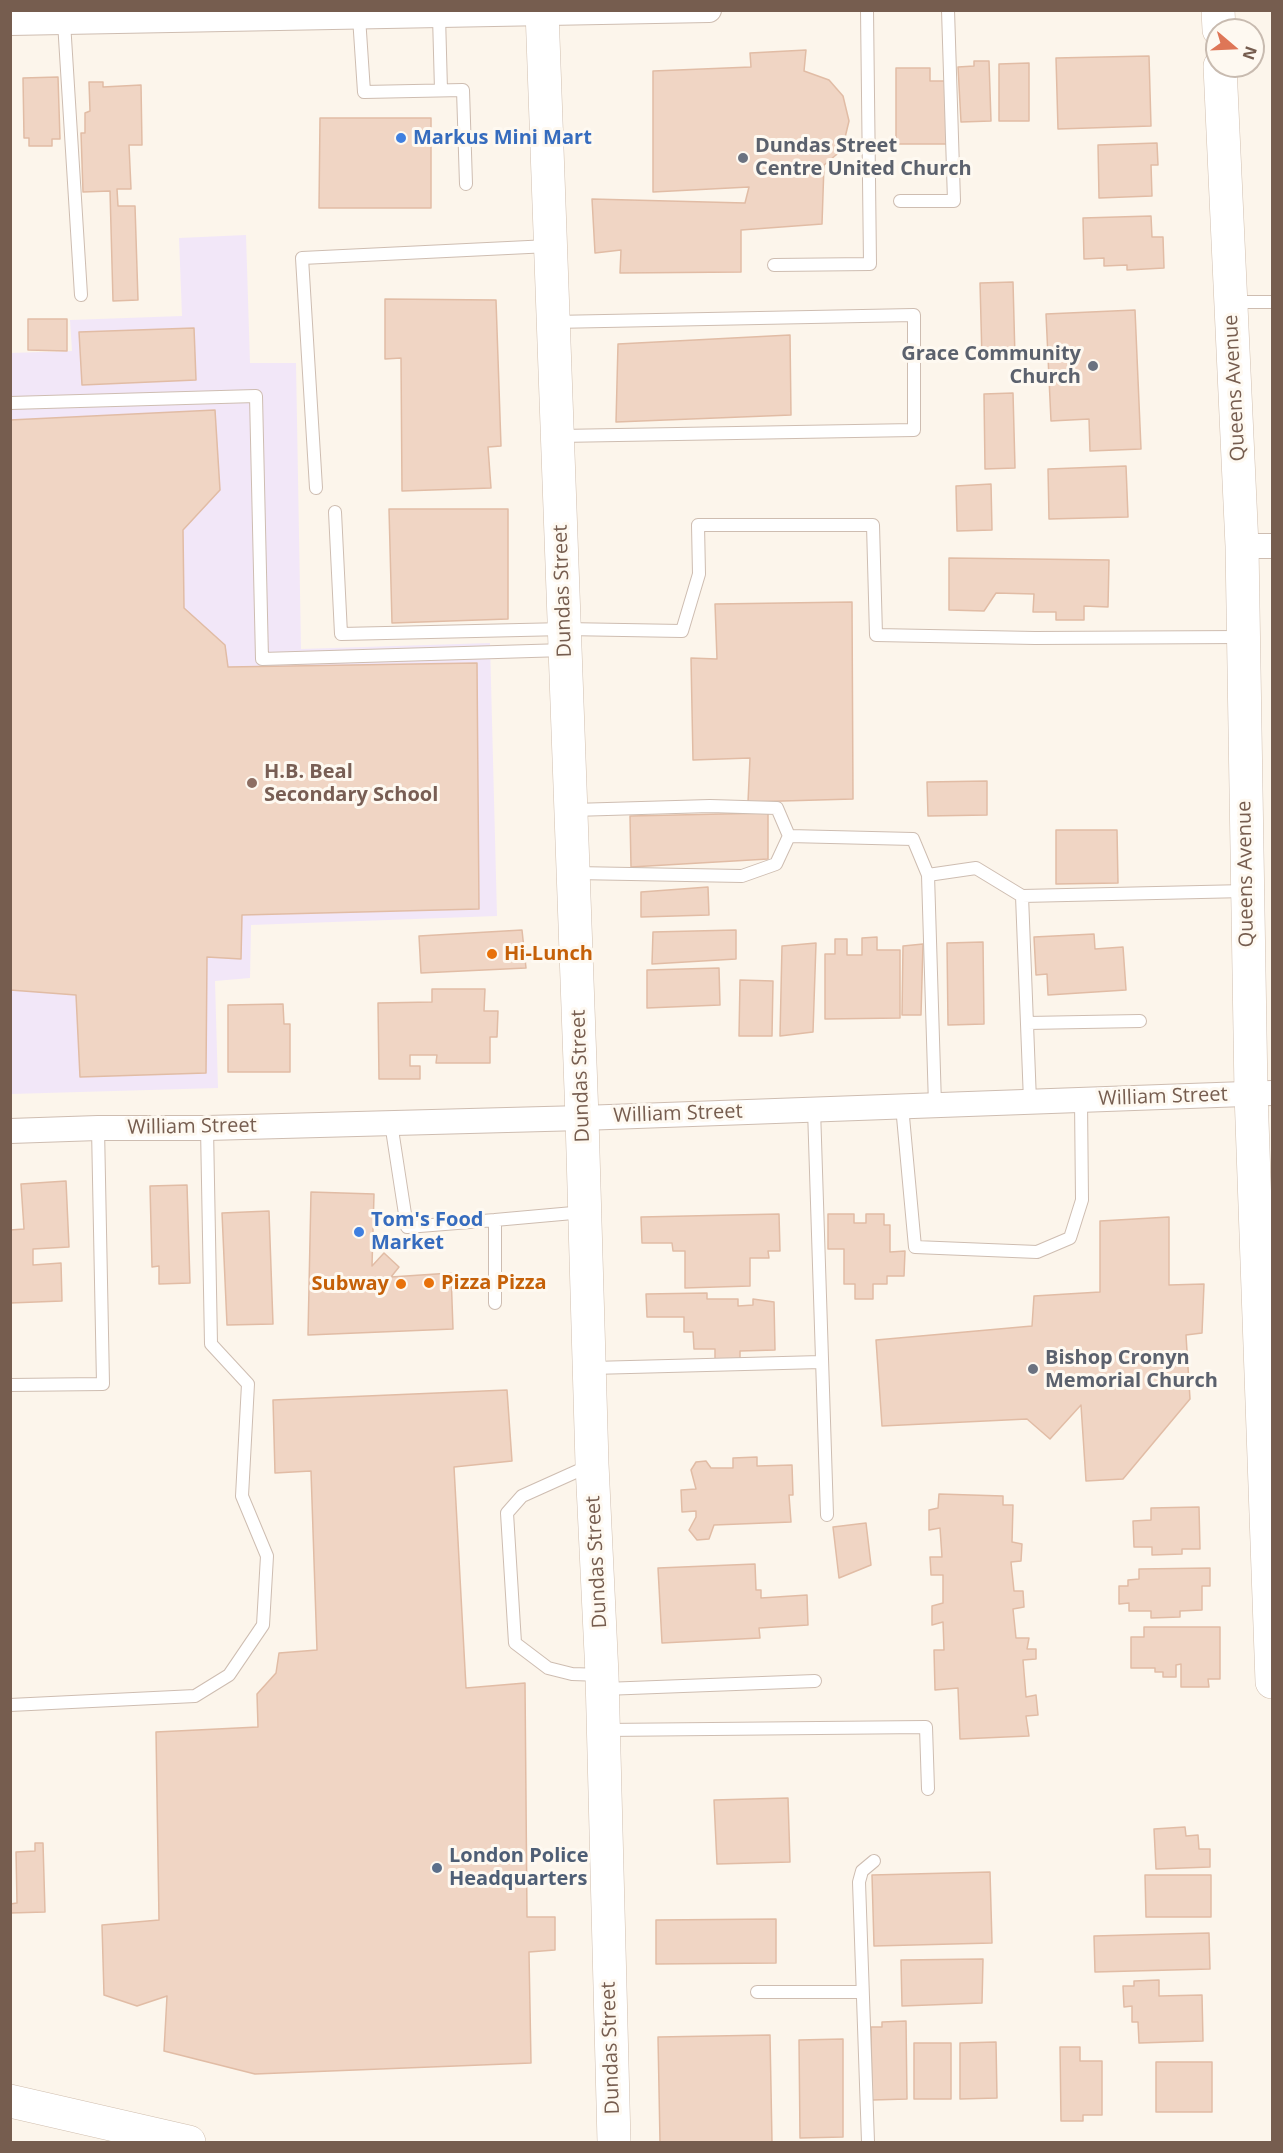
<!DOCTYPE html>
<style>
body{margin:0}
#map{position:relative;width:1283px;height:2153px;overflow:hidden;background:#fcf5eb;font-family:"Open Sans",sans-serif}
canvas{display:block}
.frame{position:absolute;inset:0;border:12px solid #765d4f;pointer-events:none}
.north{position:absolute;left:1205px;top:18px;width:60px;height:60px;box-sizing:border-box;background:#fef9f1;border:2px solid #c8bbb0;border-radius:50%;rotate:109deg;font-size:16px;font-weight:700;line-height:24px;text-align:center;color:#765d4f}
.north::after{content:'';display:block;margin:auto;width:21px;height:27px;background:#de7657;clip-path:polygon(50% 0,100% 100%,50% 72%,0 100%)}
</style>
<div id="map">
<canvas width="1283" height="2153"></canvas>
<div class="frame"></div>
<div class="north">N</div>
</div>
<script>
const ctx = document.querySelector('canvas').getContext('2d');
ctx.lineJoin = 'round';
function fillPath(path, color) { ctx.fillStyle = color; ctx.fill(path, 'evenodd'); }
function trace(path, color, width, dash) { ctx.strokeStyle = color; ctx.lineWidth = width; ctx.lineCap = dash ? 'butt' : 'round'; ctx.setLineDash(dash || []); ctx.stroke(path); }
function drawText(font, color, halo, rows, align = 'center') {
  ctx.font = font + ' "Open Sans",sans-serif'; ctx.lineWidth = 6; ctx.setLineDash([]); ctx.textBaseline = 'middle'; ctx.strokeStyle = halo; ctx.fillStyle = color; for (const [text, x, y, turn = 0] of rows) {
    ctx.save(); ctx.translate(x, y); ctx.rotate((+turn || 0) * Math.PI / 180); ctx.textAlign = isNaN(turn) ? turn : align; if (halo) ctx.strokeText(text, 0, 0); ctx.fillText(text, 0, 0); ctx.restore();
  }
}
fillPath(new Path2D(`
 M 246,235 L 250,363 L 296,363 L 301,649 L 490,643 L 497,916 L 251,925 L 250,978 L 215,981 L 218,1088 L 11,1094 L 10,353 L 72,351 L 70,320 L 182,316 L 179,238 Z`), '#f2e7f8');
const building = new Path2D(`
 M 806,50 L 804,71 L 829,80 L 843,96 L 849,121 L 842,150 L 824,165 L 822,224 L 741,230 L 741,272 L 620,273 L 621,250 L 595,253 L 592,199 L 745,203 L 749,187 L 653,192 L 653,71 L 751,67 L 750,53 Z
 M 1149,56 L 1151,126 L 1058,129 L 1056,58 Z
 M 974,61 L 989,61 L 991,121 L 961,122 L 958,67 L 974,66 Z
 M 1029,63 L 1029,121 L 999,121 L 999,64 Z
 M 896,68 L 930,68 L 930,81 L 947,81 L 947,144 L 896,144 Z
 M 58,77 L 60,139 L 52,139 L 52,146 L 29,146 L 29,138 L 24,138 L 23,78 Z
 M 89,82 L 103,82 L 103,87 L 141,85 L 142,145 L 129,145 L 131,189 L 117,189 L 118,206 L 135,206 L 138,300 L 113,301 L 110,191 L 83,192 L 81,133 L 85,133 L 85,113 L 90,111 Z
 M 320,118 L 431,118 L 431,208 L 319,208 Z
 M 1157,143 L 1158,165 L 1151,165 L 1152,196 L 1099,198 L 1098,145 Z
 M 1151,216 L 1152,237 L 1163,237 L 1164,268 L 1127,270 L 1127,265 L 1104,266 L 1104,258 L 1084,259 L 1083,218 Z
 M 1013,282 L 1015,358 L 982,359 L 980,283 Z
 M 385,299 L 496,300 L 501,446 L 488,447 L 491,488 L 402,491 L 401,358 L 385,359 Z
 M 1135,310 L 1141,449 L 1090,451 L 1089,419 L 1051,421 L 1046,314 Z
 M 28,319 L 67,319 L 67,351 L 28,350 Z
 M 194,328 L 196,380 L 82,385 L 79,332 Z
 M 790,335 L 791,415 L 616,422 L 618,344 Z
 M 1013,393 L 1015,468 L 985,469 L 984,394 Z
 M 215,410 L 220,490 L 183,530 L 184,608 L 225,645 L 228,667 L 477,663 L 479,909 L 242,915 L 241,959 L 207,957 L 206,1073 L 80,1077 L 76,995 L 10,990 L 10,420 Z
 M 1126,466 L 1128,517 L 1049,519 L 1048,469 Z
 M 991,484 L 992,530 L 957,531 L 956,486 Z
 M 389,509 L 508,509 L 508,619 L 392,623 Z
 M 949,558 L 1109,560 L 1108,607 L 1084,606 L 1084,620 L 1056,620 L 1056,612 L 1033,612 L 1034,594 L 996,593 L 984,611 L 949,610 Z
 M 852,602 L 853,799 L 748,802 L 750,758 L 693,760 L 691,658 L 717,659 L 715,604 Z
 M 987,781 L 987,815 L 928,816 L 927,782 Z
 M 768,813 L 768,859 L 631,867 L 630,816 Z
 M 1056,830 L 1117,830 L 1118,883 L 1056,884 Z
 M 708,887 L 709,915 L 641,917 L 641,892 Z
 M 522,930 L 526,968 L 421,973 L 419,936 Z
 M 736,930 L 736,959 L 652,964 L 653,932 Z
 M 1094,934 L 1095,949 L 1123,947 L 1126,990 L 1048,995 L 1047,974 L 1036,975 L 1034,937 Z
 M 877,937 L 877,950 L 900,950 L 900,1018 L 825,1019 L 825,954 L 835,954 L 835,939 L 847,939 L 847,955 L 862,955 L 862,938 Z
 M 983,942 L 984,1024 L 948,1025 L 947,943 Z
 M 816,943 L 813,1032 L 780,1036 L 782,946 Z
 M 923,944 L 921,1015 L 902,1015 L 903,946 Z
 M 719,968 L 720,1005 L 647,1008 L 647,970 Z
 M 740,980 L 773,981 L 772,1036 L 739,1036 Z
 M 432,989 L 485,989 L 484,1011 L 498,1011 L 497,1037 L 490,1037 L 490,1063 L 436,1063 L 437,1055 L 410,1055 L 410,1066 L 420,1066 L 420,1079 L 379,1079 L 378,1003 L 432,1002 Z
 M 283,1004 L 284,1024 L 290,1024 L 290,1072 L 228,1072 L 228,1005 Z
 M 66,1181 L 69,1247 L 33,1249 L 33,1265 L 61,1263 L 62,1301 L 10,1303 L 10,1230 L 24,1229 L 21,1184 Z
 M 187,1185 L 190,1283 L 159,1284 L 159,1266 L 152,1267 L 150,1186 Z
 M 311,1192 L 374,1194 L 372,1266 L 384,1253 L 399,1267 L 391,1277 L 451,1273 L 453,1329 L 308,1335 Z
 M 269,1211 L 273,1324 L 227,1325 L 222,1213 Z
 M 779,1214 L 780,1251 L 768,1251 L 769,1258 L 750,1258 L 750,1286 L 685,1288 L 685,1251 L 673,1251 L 672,1243 L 642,1243 L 641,1217 Z
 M 828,1214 L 854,1214 L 854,1223 L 866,1223 L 866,1214 L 884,1214 L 884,1225 L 890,1225 L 890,1252 L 905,1251 L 904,1276 L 887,1276 L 887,1284 L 873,1284 L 873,1299 L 855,1299 L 855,1284 L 844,1284 L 844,1249 L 828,1249 Z
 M 1169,1217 L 1169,1285 L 1204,1284 L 1202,1333 L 1186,1335 L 1190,1399 L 1123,1479 L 1086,1481 L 1081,1405 L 1050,1439 L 1027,1419 L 882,1426 L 876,1340 L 1032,1326 L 1034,1296 L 1100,1292 L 1100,1221 Z
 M 707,1293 L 707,1299 L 738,1299 L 738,1306 L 753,1305 L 753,1299 L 774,1302 L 775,1350 L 740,1351 L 740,1359 L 715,1359 L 715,1349 L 694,1349 L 693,1332 L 684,1332 L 684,1317 L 647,1317 L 646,1294 Z
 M 507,1390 L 512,1461 L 454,1467 L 466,1688 L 525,1683 L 527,1917 L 555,1917 L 555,1950 L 529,1952 L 531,2063 L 255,2074 L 164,2051 L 167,1996 L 137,2006 L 104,1995 L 102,1925 L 159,1920 L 156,1732 L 258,1727 L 257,1694 L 276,1673 L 279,1653 L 317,1650 L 311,1471 L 275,1473 L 273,1400 Z
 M 757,1457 L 757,1466 L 792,1465 L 793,1495 L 789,1495 L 791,1522 L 714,1525 L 709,1539 L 697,1540 L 689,1530 L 696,1517 L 696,1511 L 682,1512 L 681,1490 L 696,1489 L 691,1470 L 696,1462 L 706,1461 L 711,1468 L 733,1468 L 733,1458 Z
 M 939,1494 L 1003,1496 L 1003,1505 L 1013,1505 L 1012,1542 L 1022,1544 L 1021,1561 L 1011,1562 L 1014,1591 L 1023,1591 L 1024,1607 L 1013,1609 L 1016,1638 L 1029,1638 L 1027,1649 L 1036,1649 L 1036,1659 L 1023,1660 L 1026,1697 L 1036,1695 L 1038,1715 L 1026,1716 L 1029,1736 L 960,1739 L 958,1688 L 935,1690 L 934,1650 L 944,1650 L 943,1622 L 932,1625 L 932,1606 L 943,1603 L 943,1575 L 931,1575 L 930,1557 L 942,1557 L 940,1528 L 929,1530 L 929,1510 L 938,1508 Z
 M 1199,1507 L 1200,1549 L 1182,1549 L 1182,1554 L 1152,1555 L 1152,1547 L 1134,1547 L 1133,1521 L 1151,1520 L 1151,1508 Z
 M 866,1523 L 871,1565 L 839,1578 L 833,1527 Z
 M 755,1564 L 756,1590 L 761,1590 L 761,1598 L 807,1595 L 808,1625 L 759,1628 L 760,1638 L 662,1643 L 658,1568 Z
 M 1210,1568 L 1210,1586 L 1202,1586 L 1202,1610 L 1180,1611 L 1180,1617 L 1151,1618 L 1151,1611 L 1129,1611 L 1129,1603 L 1119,1604 L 1119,1586 L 1128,1586 L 1128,1580 L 1139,1579 L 1139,1569 Z
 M 1144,1627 L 1220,1627 L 1220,1679 L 1208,1679 L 1209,1687 L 1181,1687 L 1181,1664 L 1176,1665 L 1176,1677 L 1163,1677 L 1163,1672 L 1155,1672 L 1155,1668 L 1131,1668 L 1131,1637 L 1144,1637 Z
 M 788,1798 L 790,1862 L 717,1864 L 714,1800 Z
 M 1185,1827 L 1186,1836 L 1198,1835 L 1199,1849 L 1210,1849 L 1210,1867 L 1156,1869 L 1154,1829 Z
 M 35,1843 L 43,1843 L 45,1912 L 10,1913 L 10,1904 L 17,1903 L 16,1852 L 35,1851 Z
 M 990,1872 L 992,1943 L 874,1946 L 872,1875 Z
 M 1145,1875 L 1211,1875 L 1211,1917 L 1146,1917 Z
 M 776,1919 L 776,1963 L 656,1964 L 656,1920 Z
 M 1209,1933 L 1210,1969 L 1095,1972 L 1094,1936 Z
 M 983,1959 L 982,2003 L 902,2006 L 901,1960 Z
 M 1159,1980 L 1159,1996 L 1202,1995 L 1203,2041 L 1139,2043 L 1138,2022 L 1132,2022 L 1132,2006 L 1124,2007 L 1123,1986 L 1134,1986 L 1134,1981 Z
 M 906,2021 L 907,2099 L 872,2100 L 871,2027 L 882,2027 L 882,2022 Z
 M 770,2035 L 772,2142 L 660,2142 L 658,2037 Z
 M 843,2039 L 843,2137 L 800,2138 L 799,2040 Z
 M 996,2042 L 997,2098 L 960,2099 L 960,2043 Z
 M 914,2043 L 951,2043 L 951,2099 L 914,2099 Z
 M 1060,2047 L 1080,2047 L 1080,2061 L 1102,2061 L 1102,2115 L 1083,2115 L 1083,2121 L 1061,2121 Z
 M 1156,2062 L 1212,2062 L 1212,2112 L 1156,2112 Z`);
fillPath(building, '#f0d5c4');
trace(building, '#e1bca5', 1.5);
const lane = new Path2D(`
 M 439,16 L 441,90
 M 359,17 L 364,92 L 463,90 L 466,184
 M 64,22 L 81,295
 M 900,201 L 954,201 L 948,10
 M 774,265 L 870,264 L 867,10
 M 1232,302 L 1272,302
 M 553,322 L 914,315 L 914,430 L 559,436
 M 10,403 L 256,396 L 262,659 L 565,650
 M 316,488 L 302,258 L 549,246
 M 335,512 L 341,634 L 565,629 L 682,631 L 699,574 L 698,525 L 873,525 L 876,635 L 1035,638 L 1243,637
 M 573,810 L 710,806 L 777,808 L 789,836 L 776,864 L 742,876 L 575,873
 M 789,836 L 913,839 L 928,875 L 976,868 L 1022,896
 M 928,875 L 935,1105
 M 1027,1023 L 1140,1021
 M 1030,1101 L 1022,896 L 1246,891
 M 902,1106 L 915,1247 L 1037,1252 L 1070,1238 L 1082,1200 L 1081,1100
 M 814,1109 L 827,1515
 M 391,1123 L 407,1227 L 495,1220 L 495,1303
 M 495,1220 L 584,1212
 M 592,1368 L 821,1362
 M 10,1385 L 103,1384 L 98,1128
 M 591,1465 L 522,1496 L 507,1513 L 515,1643 L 548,1668 L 572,1674 L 602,1675
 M 604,1689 L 815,1681
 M 10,1705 L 195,1696 L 229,1675 L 263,1625 L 267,1556 L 242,1496 L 248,1384 L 211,1344 L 207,1128
 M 604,1730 L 926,1727 L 928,1789
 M 757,1992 L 862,1992
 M 868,2142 L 859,1882 L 862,1871 L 874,1861`);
const street = new Path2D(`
 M 10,23 L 709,10
 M 1242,546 L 1272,546
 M 10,1131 L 98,1128 L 207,1128 L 582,1118 L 1272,1093`);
const secondary = new Path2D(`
 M 542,10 L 582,1118 L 592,1464 L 602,1675 L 614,2142
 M 1218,10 L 1219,30
 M 1220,66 L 1242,546 L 1251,1093 L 1272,1682
 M 10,2101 L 189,2142`);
trace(lane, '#cebdb1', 14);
trace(street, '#cebdb1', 26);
trace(secondary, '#d0beae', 34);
trace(lane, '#fff', 12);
trace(street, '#fff', 24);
trace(secondary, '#fff', 33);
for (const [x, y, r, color] of [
 [401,138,6,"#3f7fe0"],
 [743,158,6,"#6b7280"],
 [1093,366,6,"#6b7280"],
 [252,783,6,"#8d6e63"],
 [492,954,6,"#e8710a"],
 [359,1232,6,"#3f7fe0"],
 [429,1283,6,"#e8710a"],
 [401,1284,6,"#e8710a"],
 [1033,1369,6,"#6b7280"],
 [437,1868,6,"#5c6f8a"]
]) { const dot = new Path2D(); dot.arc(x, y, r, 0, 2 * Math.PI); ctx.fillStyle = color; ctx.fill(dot); trace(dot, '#fef9f1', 2); }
drawText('bold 20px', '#366cbe', '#fef9f1', [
 ["Markus Mini Mart",413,138],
 ["Tom's Food",371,1220],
 ["Market",371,1243]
], 'left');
drawText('bold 20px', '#5b616d', '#fef9f1', [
 ["Dundas Street",755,146],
 ["Centre United Church",755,169],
 ["Grace Community",1081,354,"right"],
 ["Church",1081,377,"right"],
 ["Bishop Cronyn",1045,1358],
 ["Memorial Church",1045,1381]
], 'left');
drawText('20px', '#765d4f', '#fef9f1', [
 ["Queens Avenue",1235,388,-93],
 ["Dundas Street",563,591,-92],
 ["Queens Avenue",1246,874,-91],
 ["Dundas Street",581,1076,-92],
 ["William Street",1163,1097,-2],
 ["William Street",678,1114,-2],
 ["William Street",192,1127,-1],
 ["Dundas Street",597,1562,-93],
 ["Dundas Street",611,2048,-92]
]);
drawText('bold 20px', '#785e54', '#fef9f1', [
 ["H.B. Beal",264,772],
 ["Secondary School",264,795]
], 'left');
drawText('bold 20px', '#c56008', '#fef9f1', [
 ["Hi-Lunch",504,954],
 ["Pizza Pizza",441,1283],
 ["Subway",389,1284,"right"]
], 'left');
drawText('bold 20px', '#4e5e75', '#fef9f1', [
 ["London Police",449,1856],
 ["Headquarters",449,1879]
], 'left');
</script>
